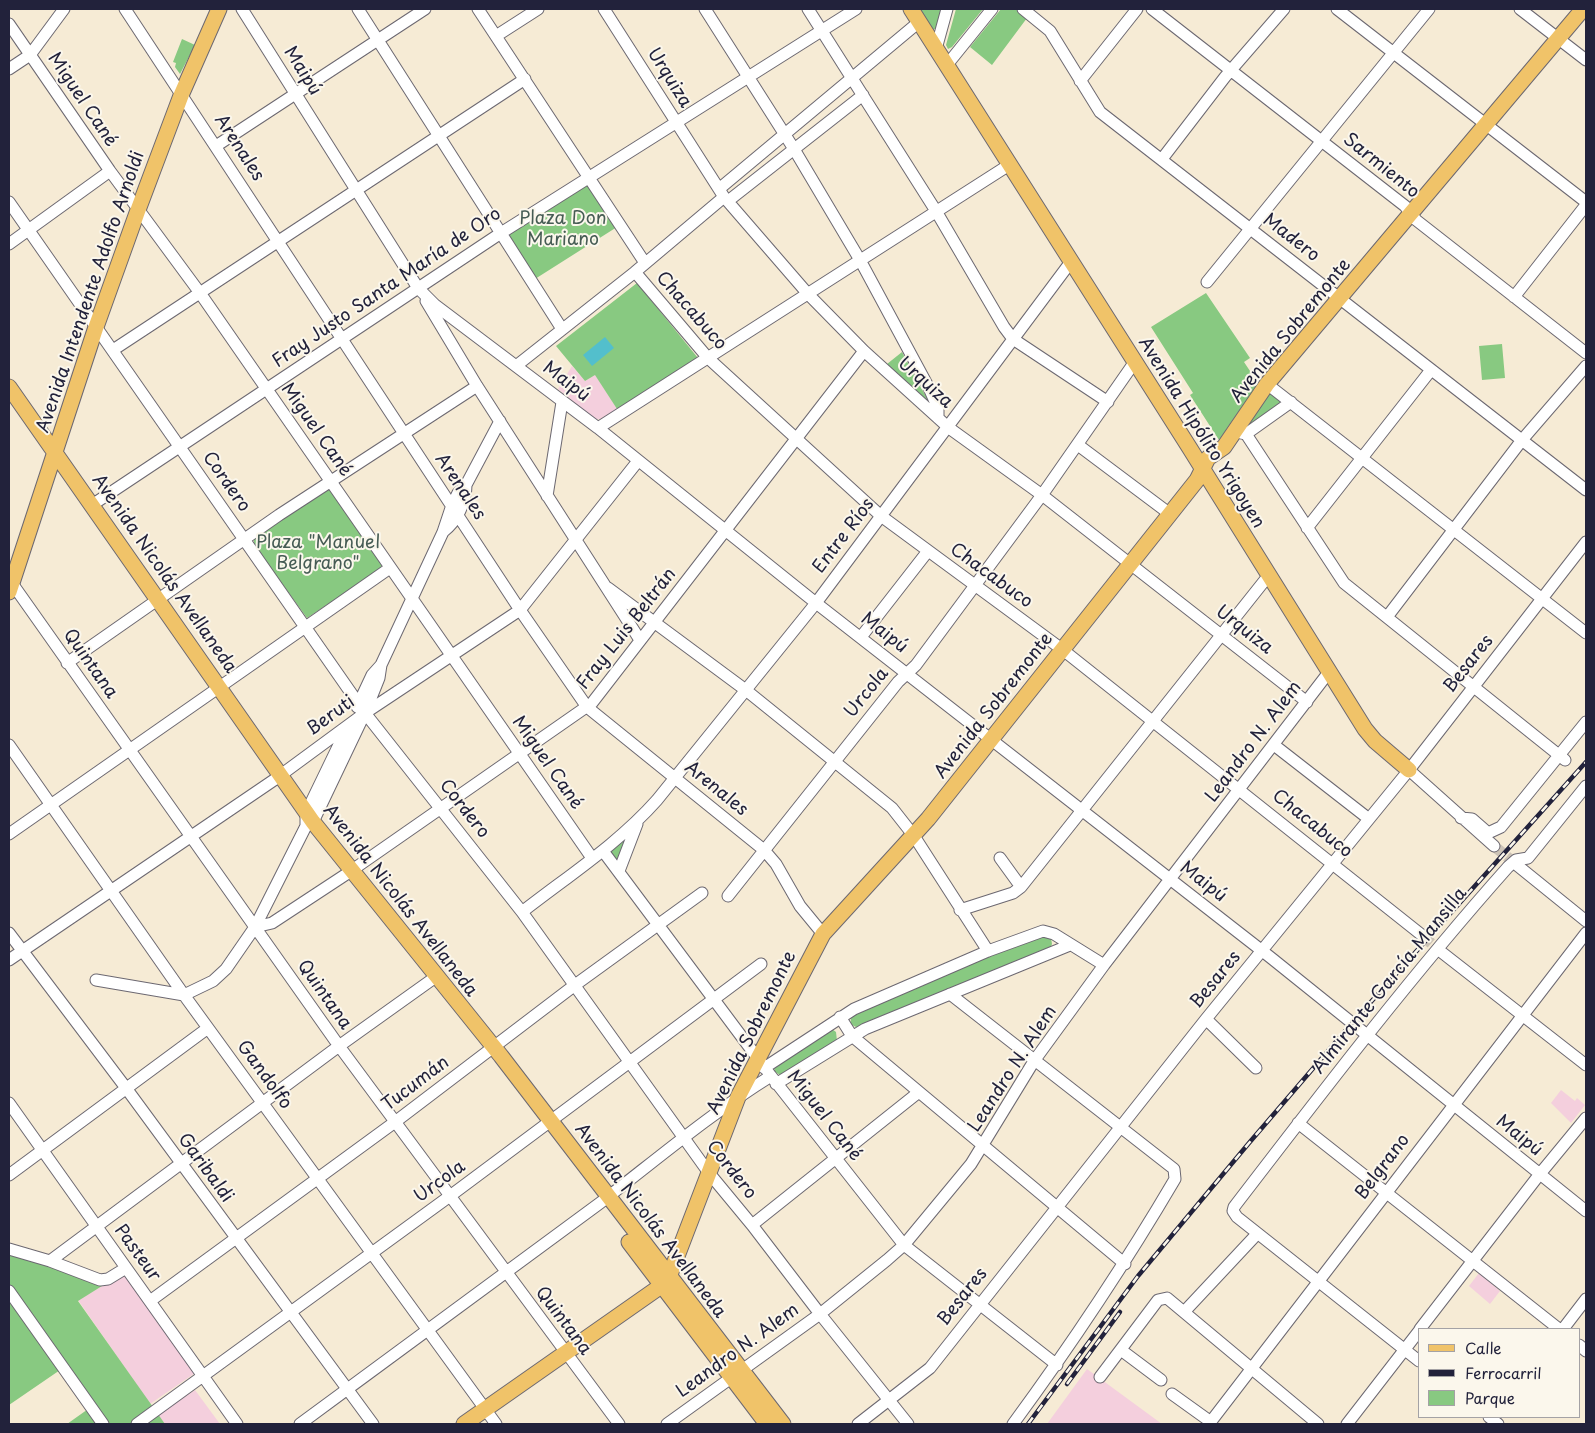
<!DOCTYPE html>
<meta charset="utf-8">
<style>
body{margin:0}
#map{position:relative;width:1595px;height:1433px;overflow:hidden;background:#f6ebd5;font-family:"Playpen Sans",sans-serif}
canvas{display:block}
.frame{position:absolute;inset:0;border:10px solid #22223b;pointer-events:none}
.legend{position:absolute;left:1418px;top:1328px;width:162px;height:90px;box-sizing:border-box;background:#fbf7ec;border:1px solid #a4a2a5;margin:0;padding:6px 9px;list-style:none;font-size:15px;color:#22223b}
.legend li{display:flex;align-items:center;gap:10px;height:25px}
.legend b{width:25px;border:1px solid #a4a2a5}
</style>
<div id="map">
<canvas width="1595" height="1433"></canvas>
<div class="frame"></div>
<ul class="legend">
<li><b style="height:6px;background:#f0c369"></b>Calle</li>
<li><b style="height:6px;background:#22223b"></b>Ferrocarril</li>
<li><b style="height:14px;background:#88c981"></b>Parque</li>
</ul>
</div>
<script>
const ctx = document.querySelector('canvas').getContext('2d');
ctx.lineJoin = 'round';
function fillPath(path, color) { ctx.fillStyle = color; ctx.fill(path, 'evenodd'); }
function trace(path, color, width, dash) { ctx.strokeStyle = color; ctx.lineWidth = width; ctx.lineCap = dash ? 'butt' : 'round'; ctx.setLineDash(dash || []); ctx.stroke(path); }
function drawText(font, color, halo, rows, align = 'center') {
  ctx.font = font + ' "Playpen Sans",sans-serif'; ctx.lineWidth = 4; ctx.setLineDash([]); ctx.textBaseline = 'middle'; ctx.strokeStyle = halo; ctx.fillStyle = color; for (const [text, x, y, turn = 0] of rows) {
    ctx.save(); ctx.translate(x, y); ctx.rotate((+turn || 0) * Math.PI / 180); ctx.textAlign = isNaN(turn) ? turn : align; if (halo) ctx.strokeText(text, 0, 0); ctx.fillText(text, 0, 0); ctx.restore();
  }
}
fillPath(new Path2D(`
 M 572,366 L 585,381 L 595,374 L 617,409 L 600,419 L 594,419 L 558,389 Z
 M 1561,1090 L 1575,1101 L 1577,1098 L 1585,1105 L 1571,1123 L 1551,1103 Z
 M 125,1273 L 195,1373 L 150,1404 L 78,1300 Z
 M 1479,1273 L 1500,1291 L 1490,1304 L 1469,1286 Z
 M 1087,1369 L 1162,1424 L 1047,1424 Z
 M 195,1390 L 220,1424 L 165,1424 L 158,1415 Z`), '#f4cfdd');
fillPath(new Path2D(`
 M 920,9 L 943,9 L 937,29 L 933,29 Z
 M 956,9 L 983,9 L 952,47 L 948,49 L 946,45 Z
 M 1001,9 L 1016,9 L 1027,18 L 992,65 L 970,47 Z
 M 182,39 L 195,45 L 180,74 L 175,67 L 176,63 L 173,62 Z
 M 586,185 L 590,185 L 617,227 L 535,279 L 508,238 L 509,233 Z
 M 637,283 L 698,358 L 617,409 L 595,375 L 585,381 L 556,346 Z
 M 1206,293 L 1250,358 L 1244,362 L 1258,383 L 1219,440 L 1190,395 L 1193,393 L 1151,327 Z
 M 1502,344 L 1505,378 L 1482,380 L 1479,346 Z
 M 902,352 L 931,406 L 887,364 Z
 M 1270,391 L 1284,403 L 1250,425 L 1249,422 Z
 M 328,489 L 332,492 L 382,565 L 379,570 L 307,618 L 254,545 L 254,538 Z
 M 628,837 L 618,862 L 609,849 Z
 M 1043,934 L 1051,938 L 1052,944 L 1050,949 L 858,1028 L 850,1024 L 852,1014 Z
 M 832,1029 L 836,1032 L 837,1041 L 782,1076 L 775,1072 L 774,1067 Z
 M 9,1255 L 49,1266 L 102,1286 L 78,1301 L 165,1424 L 67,1424 L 91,1407 L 63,1368 L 9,1405 Z`), '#88c981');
fillPath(new Path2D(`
 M 605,337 L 614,348 L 592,366 L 583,355 Z`), '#53bfcc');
trace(new Path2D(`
 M 1494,846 L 1518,866
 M 1423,936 L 1440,951`), '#ccc3b6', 11, [11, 5.5]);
const minor = new Path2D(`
 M 125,9 L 520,610 L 587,707 L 764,850 L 776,864 L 800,906 L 823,934
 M 242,9 L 418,288 L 435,305 L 598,428 L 816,603 L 1270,957 L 1586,1211
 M 358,9 L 562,329
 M 478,9 L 645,263
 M 604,9 L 724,197 L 808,294 L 864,351 L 949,428 L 1042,495 L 1307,702
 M 705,9 L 794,149 L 860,260 L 929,388 L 938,408 L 938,418
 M 808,9 L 936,211 L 1004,327 L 1013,339 L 1108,402
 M 1023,9 L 1050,31 L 1100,112 L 1586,490
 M 1152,9 L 1405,206 L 1416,220 L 1586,353
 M 1337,9 L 1586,202
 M 1520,9 L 1586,60
 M 9,24 L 110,171 L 200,293 L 592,858
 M 496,36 L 538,9
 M 936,49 L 947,9
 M 946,66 L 992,9
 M 9,69 L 30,55 L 64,9
 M 1080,81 L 1137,9
 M 216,146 L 425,9
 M 1162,159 L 1225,77 L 1284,9
 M 719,189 L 919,22
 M 728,201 L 863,95
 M 9,202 L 365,713 L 522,912 L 709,1173 L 752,1225 L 820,1314 L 908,1424
 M 9,244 L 110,171
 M 635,272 L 708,358 L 881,516 L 1063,650 L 1423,936
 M 1207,282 L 1429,9
 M 1514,297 L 1586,205
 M 426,301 L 477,386 L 640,640
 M 113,350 L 525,79
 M 516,366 L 635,272 L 724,197
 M 1267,384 L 1586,633
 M 598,428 L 1009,165
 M 1241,433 L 1246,434 L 1291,402
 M 1246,434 L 1344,583 L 1565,760
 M 1078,445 L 1170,514
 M 547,496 L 562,402
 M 92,505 L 501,233 L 856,9
 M 1307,528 L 1431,370
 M 443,532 C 457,521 466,503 466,485
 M 9,579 L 339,1046 L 619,1424
 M 608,588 L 747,691 L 892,808 L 914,836 L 988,951
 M 1387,617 L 1522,440 L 1586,366
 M 861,637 L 928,551
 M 67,663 L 279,515 L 477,386
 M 357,707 L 372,675 L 381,665
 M 9,745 L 184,995 L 496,1424
 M 1274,745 L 1369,819
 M 1409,770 L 1494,846
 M 1461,818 L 1472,819 L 1488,833 L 1501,827 L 1586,722
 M 308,825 L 313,822 L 365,713 L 379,678 L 381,665 L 443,532 L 452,505 L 458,493 L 466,485 L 500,421
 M 9,834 L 390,568
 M 603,851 L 771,1076 L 904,1245 L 1057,1365
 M 1000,858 L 1021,887
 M 1518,866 L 1586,921
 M 619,871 L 637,824
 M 728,896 L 898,682 L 916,665 L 1042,495 L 1134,363
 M 960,910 L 1013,893 L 1021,887 L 1269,575
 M 522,912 C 568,876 618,844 657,800 L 816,603 L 1070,263
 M 255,927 L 272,923 L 345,875 L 592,703 L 864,351
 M 9,933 L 126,1088 L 373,1424
 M 1440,951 L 1586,1065
 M 9,960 L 274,780 L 365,713 L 520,610 L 638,461
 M 96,980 L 184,995 L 213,981 L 226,969 L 255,927 L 306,826 L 306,813 L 348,726
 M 950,994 L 1174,1169 L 1175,1179 C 1125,1264 1071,1345 1013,1424
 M 840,1017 L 852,1036 L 1125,1264
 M 1206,1019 L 1256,1068
 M 764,1068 L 854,1009 L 988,951 L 1043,931 L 1054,934 L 1104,965
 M 776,1084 L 865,1029 L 1070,945
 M 9,1103 L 237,1424
 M 1298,1123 L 1559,1329
 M 9,1175 L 208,1028
 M 752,1225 L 919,1092
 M 9,1249 L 50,1261 L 100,1280 L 108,1279 L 126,1268
 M 50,1261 L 339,1046 L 437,976
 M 9,1291 L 103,1424
 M 150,1301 L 395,1122 L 575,985 L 702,893
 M 1184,1312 L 1257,1234
 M 1420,1329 L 1539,1175 L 1586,1118
 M 1563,1329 L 1586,1299
 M 1579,1345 L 1586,1351
 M 1121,1350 L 1161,1380
 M 1419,1361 L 1237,1217 L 1233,1211 L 1234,1207 C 1323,1091 1411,976 1508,867 L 1516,860 L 1528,858 L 1586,786
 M 1100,1377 L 1158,1300 L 1167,1298 L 1318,1424
 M 1172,1394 L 1211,1422
 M 1489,1417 L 1498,1424
 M 137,1424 L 450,1196 L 761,964
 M 300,1424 C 400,1350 501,1277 600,1203 C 656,1160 710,1114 771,1076
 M 667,1424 L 820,1314 L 887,1260 L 904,1245 L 971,1164 L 1034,1061 L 1104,965 L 1329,672
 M 858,1424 L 930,1368 L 1206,1019 L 1409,770 L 1586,542
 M 1209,1424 L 1586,933
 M 1347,1424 L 1419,1331`);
const major = new Path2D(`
 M 911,9 L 1189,447 L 1365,729 L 1375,741 L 1409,770
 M 9,387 L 313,822 L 501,1056 L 783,1424
 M 9,592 L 96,327 L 138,210 L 182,93 L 219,9
 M 629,1242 L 767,1424
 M 464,1424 L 661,1286 L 669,1277 L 738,1097 L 823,934 L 928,819 L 1197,480 L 1208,458 L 1224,447 L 1267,384 L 1583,9`);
trace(minor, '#6c6871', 13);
trace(major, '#6c6871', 17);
trace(minor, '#fff', 11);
trace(major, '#f0c369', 15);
const rail = new Path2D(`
 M 1067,1384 L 1120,1312
 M 1028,1424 L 1138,1276 L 1249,1143 L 1352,1023 L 1586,762`);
trace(rail, '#22223b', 4.5);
trace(rail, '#fbf7ec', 2.5, [8]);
drawText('18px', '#22223b', '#fbf7ec', [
 ["Maipú",302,71,58],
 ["Urquiza",669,78,58],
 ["Miguel Cané",82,100,56],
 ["Arenales",239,148,57],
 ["Sarmiento",1381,166,39],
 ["Madero",1291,238,38],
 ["Fray Justo Santa María de Oro",387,288,-34],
 ["Avenida Intendente Adolfo Arnoldi",91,292,-71],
 ["Chacabuco",691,311,49],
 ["Avenida Sobremonte",1291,331,-51],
 ["Maipú",566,382,37],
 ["Urquiza",925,383,42],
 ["Miguel Cané",316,430,55],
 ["Avenida Hipólito Yrigoyen",1201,433,58],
 ["Cordero",226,482,55],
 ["Arenales",460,487,56],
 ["Entre Ríos",844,536,-53],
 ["Avenida Nicolás Avellaneda",164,574,55],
 ["Chacabuco",991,576,36],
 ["Fray Luis Beltrán",627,629,-52],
 ["Urquiza",1244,630,38],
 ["Maipú",884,633,38],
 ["Quintana",90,664,55],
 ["Besares",1469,664,-52],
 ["Urcola",867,693,-51],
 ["Avenida Sobremonte",994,706,-52],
 ["Beruti",331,716,-36],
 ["Leandro N. Alem",1254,742,-53],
 ["Miguel Cané",547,763,55],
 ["Arenales",716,789,39],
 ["Cordero",464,809,52],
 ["Chacabuco",1312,824,39],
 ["Maipú",1203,882,38],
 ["Avenida Nicolás Avellaneda",400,901,52],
 ["Besares",1216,980,-51],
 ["Almirante García Mansilla",1390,981,-51],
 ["Quintana",324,995,55],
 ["Avenida Sobremonte",752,1033,-64],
 ["Leandro N. Alem",1013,1069,-57],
 ["Gandolfo",264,1075,54],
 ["Tucumán",416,1084,-37],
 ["Miguel Cané",824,1116,52],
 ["Maipú",1519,1136,39],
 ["Belgrano",1383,1167,-53],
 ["Garibaldi",205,1168,54],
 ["Cordero",731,1170,52],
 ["Urcola",440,1182,-36],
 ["Avenida Nicolás Avellaneda",650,1221,53],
 ["Pasteur",137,1253,54],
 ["Besares",963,1297,-52],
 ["Quintana",563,1321,53],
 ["Leandro N. Alem",738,1351,-36]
]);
drawText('18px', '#465c54', '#fbf7ec', [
 ["Plaza Don",563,219],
 ["Mariano",563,240],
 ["Plaza \"Manuel",318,543],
 ["Belgrano\"",318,564]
]);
</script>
